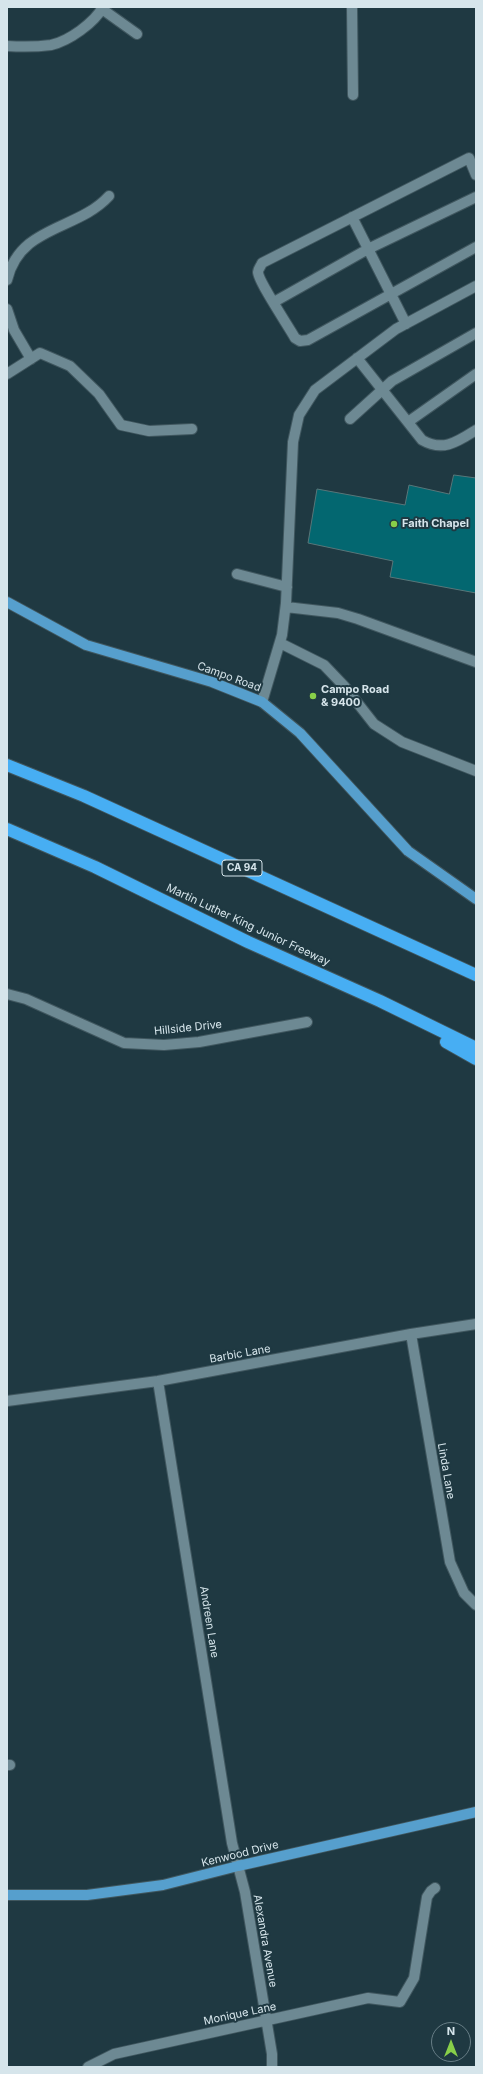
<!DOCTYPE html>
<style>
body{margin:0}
#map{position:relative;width:483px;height:2074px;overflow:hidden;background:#1f3942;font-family:Inter,sans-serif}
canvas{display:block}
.frame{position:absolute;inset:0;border:8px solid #d6e5eb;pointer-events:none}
.north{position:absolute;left:431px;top:2022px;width:40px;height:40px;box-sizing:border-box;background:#1f3942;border:1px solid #687e86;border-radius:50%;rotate:0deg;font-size:11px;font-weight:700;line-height:16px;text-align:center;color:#d6e5eb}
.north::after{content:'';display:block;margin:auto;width:14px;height:18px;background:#88cf49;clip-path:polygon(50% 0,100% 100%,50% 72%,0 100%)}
</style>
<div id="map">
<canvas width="483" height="2074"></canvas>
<div class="frame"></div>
<div class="north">N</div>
</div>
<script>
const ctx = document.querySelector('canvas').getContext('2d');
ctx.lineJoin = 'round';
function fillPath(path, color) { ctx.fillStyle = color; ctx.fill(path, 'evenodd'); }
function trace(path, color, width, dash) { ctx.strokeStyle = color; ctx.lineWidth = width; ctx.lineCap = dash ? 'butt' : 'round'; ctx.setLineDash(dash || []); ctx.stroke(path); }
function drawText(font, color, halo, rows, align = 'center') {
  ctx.font = font + ' Inter,sans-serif'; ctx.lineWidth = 4; ctx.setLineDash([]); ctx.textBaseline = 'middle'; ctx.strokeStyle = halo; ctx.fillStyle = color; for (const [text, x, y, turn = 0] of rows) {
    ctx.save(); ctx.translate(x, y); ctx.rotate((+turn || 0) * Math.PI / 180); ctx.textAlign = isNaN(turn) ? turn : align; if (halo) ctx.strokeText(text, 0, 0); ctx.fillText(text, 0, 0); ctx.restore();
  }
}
const building = new Path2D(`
 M 454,475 L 476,478 L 476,593 L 390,577 L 393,561 L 308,543 L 317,489 L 405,505 L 409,485 L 449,494 Z`);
fillPath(building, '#036770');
trace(building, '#587679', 1);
const minor = new Path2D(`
 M 352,7 L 353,95
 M 102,9 L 137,34
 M 7,46 C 22,47 36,47 51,45 C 69,41 94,23 103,7
 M 476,175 L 469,158 L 262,263 C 261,266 258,269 258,272 C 258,281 289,327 295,338 L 300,341 L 308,340 L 476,247
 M 352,217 L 406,324
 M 7,280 C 20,225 77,231 109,196
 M 274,302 L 368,249 L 476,197
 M 7,309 L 14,330 L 31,359
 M 357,358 L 422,440 C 443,452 457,442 476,430
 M 7,374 L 40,353 L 70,366 L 99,394 L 121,425 L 149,431 L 192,429
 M 350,419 L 392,381 L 476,333
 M 408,422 L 476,374
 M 237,574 L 287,587
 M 286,607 L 338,613 L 358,619 L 476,662
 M 280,643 L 324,665 L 345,687 L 374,724 L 402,742 L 476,771
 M 262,702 L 282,635 L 286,603 L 293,442 L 299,415 L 315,390 L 396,329 L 476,286
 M 7,994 L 26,999 L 124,1043 L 164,1045 L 199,1042 L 307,1022
 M 411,1334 L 450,1562 L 464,1593 L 476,1605
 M 158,1381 L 232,1843 L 245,1892 L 272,2054 L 272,2067
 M 7,1401 L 158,1381 L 411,1334 L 476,1324
 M 7,1765 L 10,1765
 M 88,2067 L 114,2054 L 368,1998 L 400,2002 L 414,1978 L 427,1897 L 431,1891 L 435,1888`);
const major = new Path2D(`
 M 7,602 L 86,645 L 212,682 L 262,702 L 300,733 L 408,851 L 476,899
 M 7,1895 L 87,1895 L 163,1885 L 238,1866 L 476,1812`);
const highway = new Path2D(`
 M 7,765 L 84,796 L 476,975
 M 7,829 L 95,867 L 248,942 L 380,1001 L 476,1048
 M 446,1042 L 476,1059`);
trace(minor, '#40575f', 12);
trace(major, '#40575f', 12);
trace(highway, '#40575f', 14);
trace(minor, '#6d8993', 10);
trace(major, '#569fcd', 10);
trace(highway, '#47aef3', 12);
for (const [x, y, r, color] of [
 [394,524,4,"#88cf49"],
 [313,696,4,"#88cf49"]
]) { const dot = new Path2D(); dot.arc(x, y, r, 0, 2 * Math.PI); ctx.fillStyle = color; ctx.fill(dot); trace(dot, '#1f3942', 1.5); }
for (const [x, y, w] of [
 [242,868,40]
]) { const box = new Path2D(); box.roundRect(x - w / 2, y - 8, w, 16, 3); ctx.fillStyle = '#1f3942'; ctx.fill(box); trace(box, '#d6e5eb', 1); }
drawText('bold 10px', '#d6e5eb', null, [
 ["CA 94",242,868]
]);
drawText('bold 11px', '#d6e5eb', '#1f3942', [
 ["Faith Chapel",402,524],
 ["Campo Road",321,690],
 ["& 9400",321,703]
], 'left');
drawText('11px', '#d6e5eb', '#1f3942', [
 ["Campo Road",229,677,20],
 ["Martin Luther King Junior Freeway",248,925,25],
 ["Hillside Drive",188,1028,-6],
 ["Barbic Lane",240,1354,-10],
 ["Linda Lane",446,1471,80],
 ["Andreen Lane",209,1622,81],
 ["Kenwood Drive",240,1854,-14],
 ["Alexandra Avenue",265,1941,80],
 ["Monique Lane",240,2014,-12]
]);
</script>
